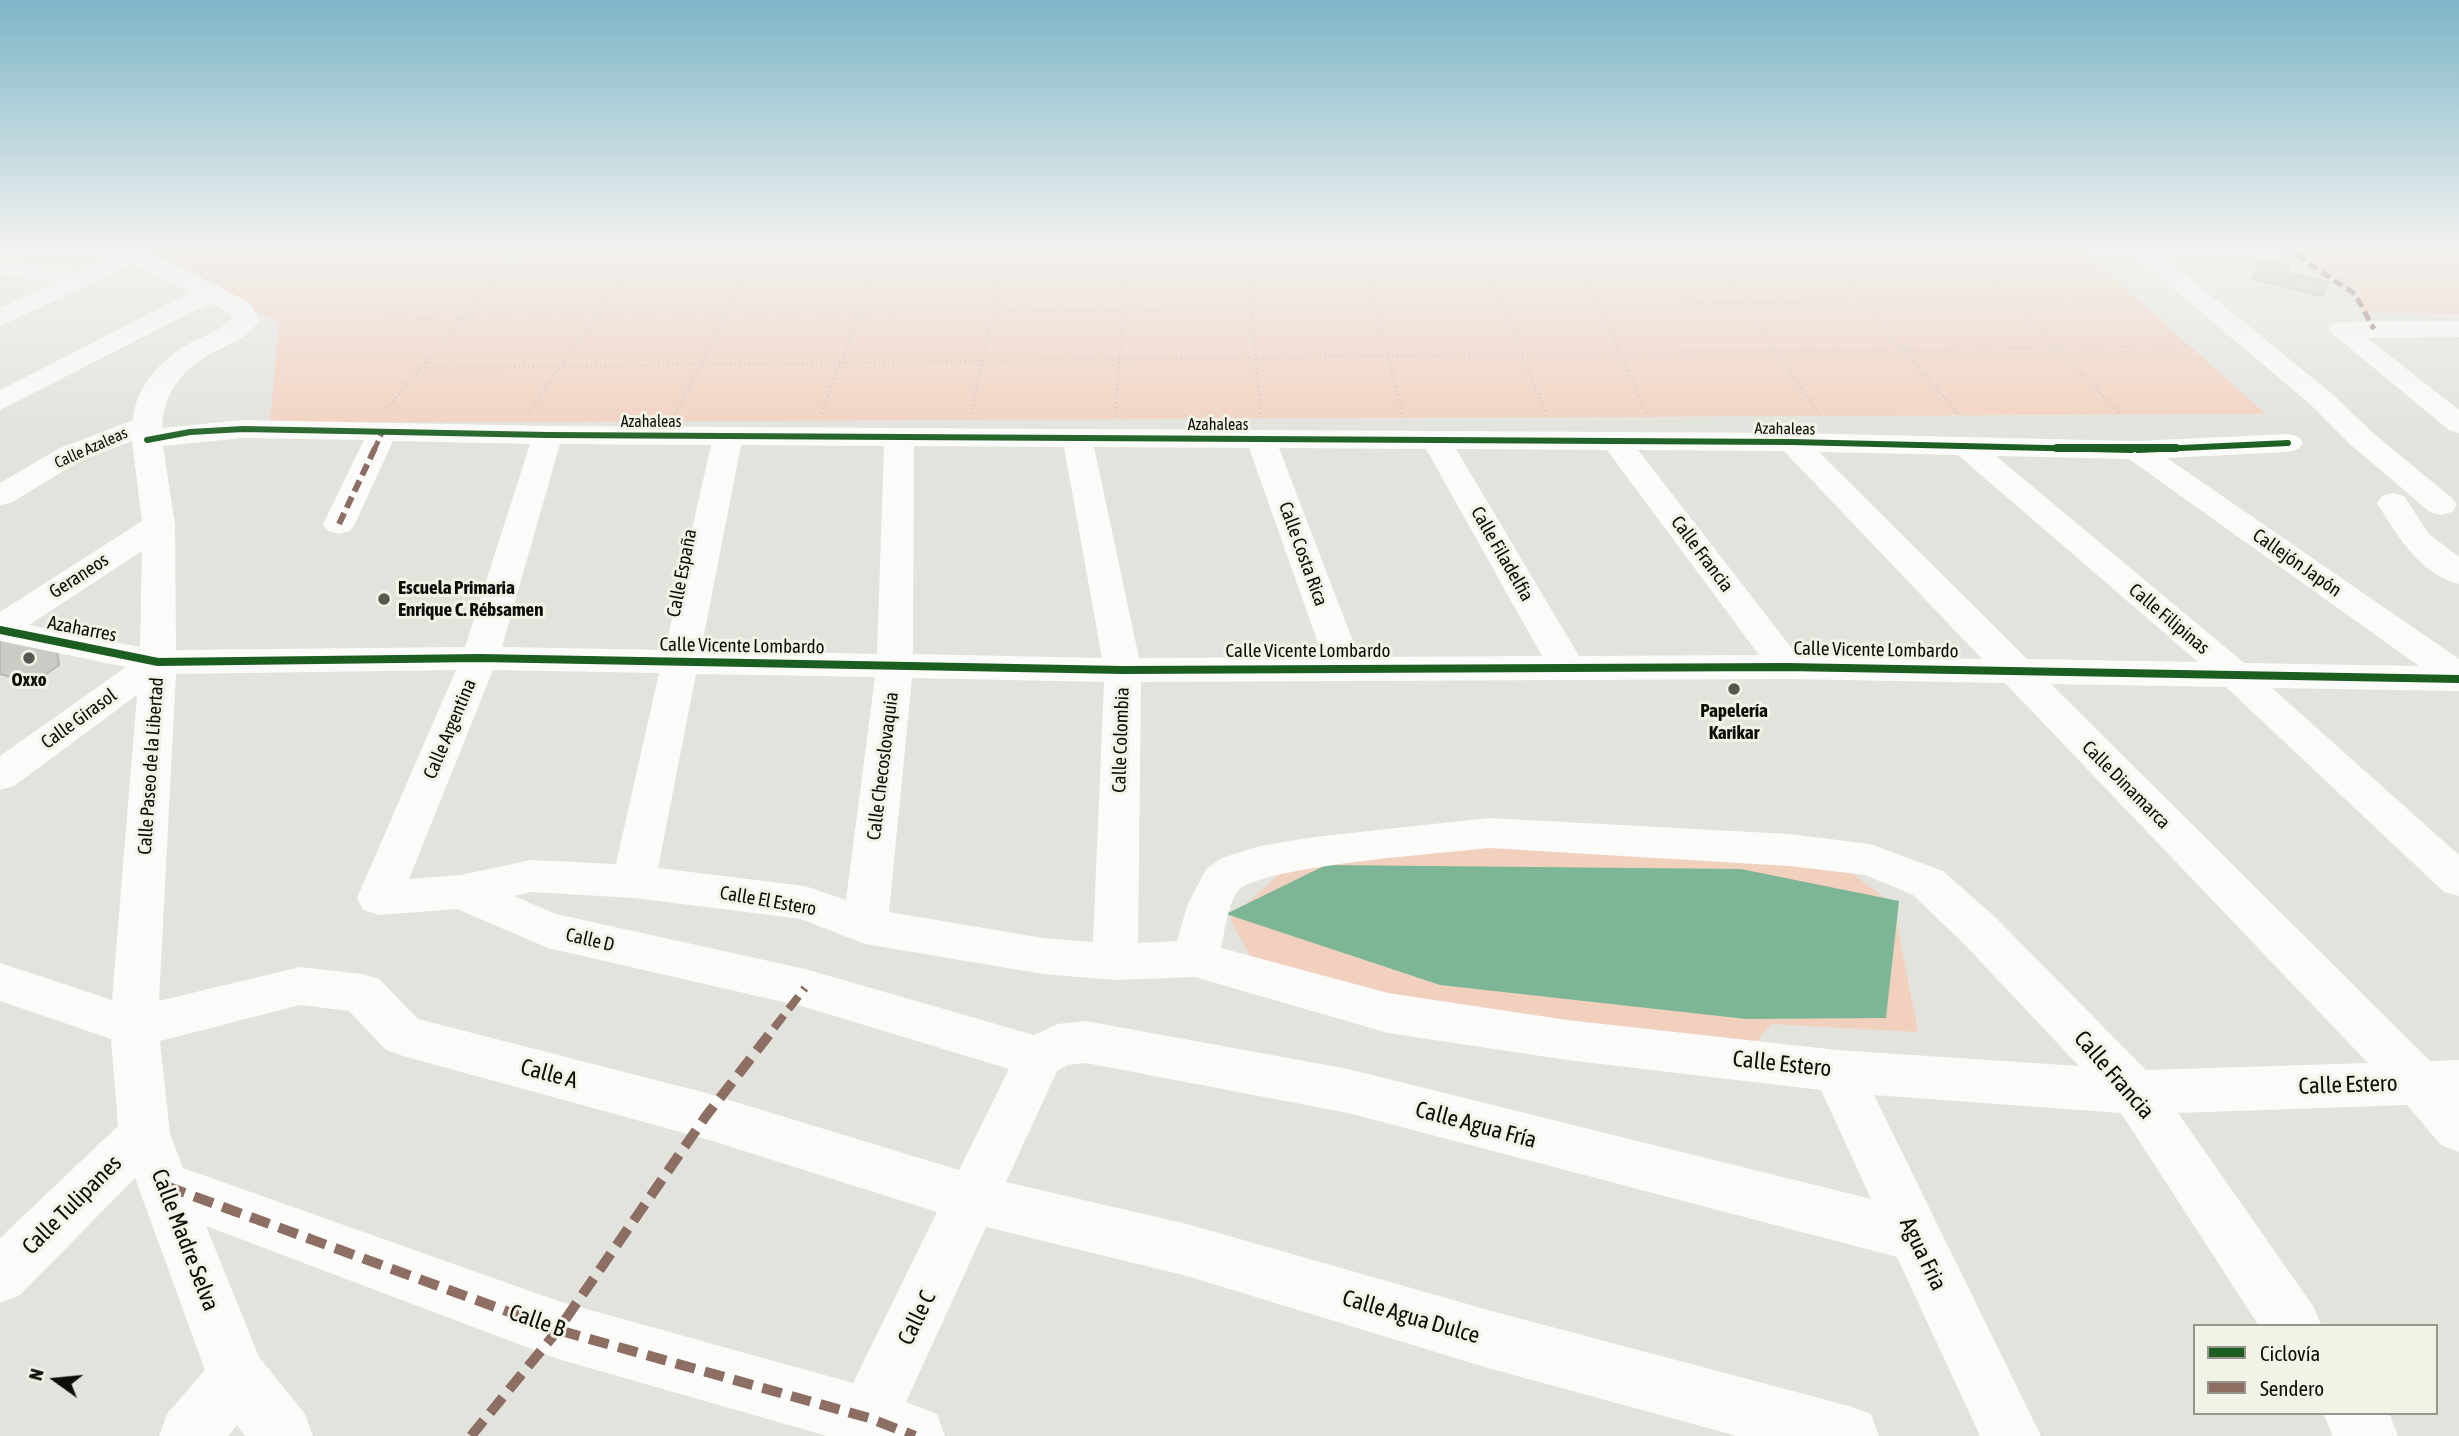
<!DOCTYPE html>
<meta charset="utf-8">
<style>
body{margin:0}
#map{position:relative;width:2459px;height:1436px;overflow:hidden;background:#e3e3dd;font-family:"Asap Condensed",sans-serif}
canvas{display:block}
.legend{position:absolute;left:2193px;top:1324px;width:245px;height:91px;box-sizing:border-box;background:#f3f2e7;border:2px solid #97968e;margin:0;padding:9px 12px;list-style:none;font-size:21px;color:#0d0d09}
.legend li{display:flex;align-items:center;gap:14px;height:35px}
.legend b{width:35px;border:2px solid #97968e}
.north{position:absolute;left:21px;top:1345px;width:70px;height:70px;-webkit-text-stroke:5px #f3f2e7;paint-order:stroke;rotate:285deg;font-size:19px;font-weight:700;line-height:28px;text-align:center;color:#0d0d09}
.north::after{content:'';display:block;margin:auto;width:24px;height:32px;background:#0d0d09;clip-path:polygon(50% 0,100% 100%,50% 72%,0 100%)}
</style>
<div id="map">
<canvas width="2459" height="1436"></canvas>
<ul class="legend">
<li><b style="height:9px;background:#1b5e20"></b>Ciclovía</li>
<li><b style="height:9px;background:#8d6e63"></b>Sendero</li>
</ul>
<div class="north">N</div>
</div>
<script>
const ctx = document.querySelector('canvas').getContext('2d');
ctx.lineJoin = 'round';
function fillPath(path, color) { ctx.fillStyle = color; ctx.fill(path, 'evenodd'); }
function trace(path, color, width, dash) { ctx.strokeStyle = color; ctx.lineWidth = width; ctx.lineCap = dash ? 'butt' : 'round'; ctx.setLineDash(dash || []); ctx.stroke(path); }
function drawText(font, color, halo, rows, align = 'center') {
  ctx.font = font + ' "Asap Condensed",sans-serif'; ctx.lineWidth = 6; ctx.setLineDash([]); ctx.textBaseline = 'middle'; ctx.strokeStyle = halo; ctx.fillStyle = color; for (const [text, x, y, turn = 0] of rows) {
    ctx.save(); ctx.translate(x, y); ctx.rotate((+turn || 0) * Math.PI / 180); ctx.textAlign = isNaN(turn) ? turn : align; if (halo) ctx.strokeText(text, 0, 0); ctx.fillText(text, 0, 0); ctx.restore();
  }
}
fillPath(new Path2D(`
 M 142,247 L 2079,247 L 2266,414 L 270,423 L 279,323 L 149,254 Z
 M 2287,247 L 2459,247 L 2459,314 L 2363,313 L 2362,295 Z
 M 1387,836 L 1842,866 L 1893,904 L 1918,1032 L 1771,1024 L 1744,1057 L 1270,993 L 1230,919 L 1296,859 Z`), '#f2d0be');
fillPath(new Path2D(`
 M 1326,865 L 1741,869 L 1899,901 L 1886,1018 L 1746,1019 L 1440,985 L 1226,914 Z`), '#7db696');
const building = new Path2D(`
 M 2261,259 L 2290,266 L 2282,286 L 2252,279 Z
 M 2291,274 L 2328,282 L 2322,296 L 2285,287 Z
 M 0,640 L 57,651 L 59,665 L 33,683 L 0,674 Z`);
fillPath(building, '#cccbc6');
trace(building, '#b8b7b3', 2);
trace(new Path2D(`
 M 1246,247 L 1261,418
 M 1359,247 L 1404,417
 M 1480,247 L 1547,417
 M 1574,247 L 1648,417
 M 1704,247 L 1820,416
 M 1817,248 L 1959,415
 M 1958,248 L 2121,415
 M 191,257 L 204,247
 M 415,263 L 2027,247
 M 317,320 L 2136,298
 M 420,368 L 2189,346
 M 387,408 L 523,247
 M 528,413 L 644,247
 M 821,413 L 885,247
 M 675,414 L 762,247
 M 971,414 L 1007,247
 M 1115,417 L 1128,247`), '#c1c1bf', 2.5, [1, 3.5]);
fillPath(new Path2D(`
 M 114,247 L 140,247 L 220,287 L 251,304 L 259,321 C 248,337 232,343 214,352 C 183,368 163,393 162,428 L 243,420 L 548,426 L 1792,433 L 2136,441 L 2288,434 L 2299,437 L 2303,443 L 2299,449 L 2288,452 L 2167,458 L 2459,659 L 2459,691 L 2272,688 L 2459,855 L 2459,896 L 2444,892 L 2226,687 L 2051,684 L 2430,1061 L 2459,1060 L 2459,1152 L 2441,1145 L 2407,1105 L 2178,1113 L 2313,1306 L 2322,1326 L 2259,1326 L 2121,1113 L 1874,1095 L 2041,1436 L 1980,1436 L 1897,1257 L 1348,1113 L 1086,1063 L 1068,1065 L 1057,1071 L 1006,1182 L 1187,1224 L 1488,1310 L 1849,1406 L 1871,1414 L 1879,1436 L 1737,1436 L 1488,1368 L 1187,1276 L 986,1227 L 906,1402 L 937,1414 L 945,1436 L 827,1436 L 558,1359 L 206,1226 L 259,1357 L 305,1414 L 313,1436 L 245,1436 L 237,1425 L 228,1436 L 159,1436 L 167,1414 L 205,1370 L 135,1178 L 20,1295 L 0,1303 L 0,1238 L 118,1126 L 111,1039 L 0,1001 L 0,963 L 112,1000 L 137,695 L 14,786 L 0,790 L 0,756 L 126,667 L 0,641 L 0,612 L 142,521 L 132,441 L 80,461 L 11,503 L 0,505 L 0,483 L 58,449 L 133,420 C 135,385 165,356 194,341 C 208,334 221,330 232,319 L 230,313 L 210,303 L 0,410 L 0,390 L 190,293 L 134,264 L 0,326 L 0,308 L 55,283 L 0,274 L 0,260 L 80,271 L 119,253 ZM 243,438 L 364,440 L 323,524 L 328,531 L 339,534 L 350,531 L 355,524 L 393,441 L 530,444 L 465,647 L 176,650 L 175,525 L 163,446 ZM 560,444 L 711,445 L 665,650 L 502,647 ZM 741,445 L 884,446 L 877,654 L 701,650 ZM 914,446 L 1064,447 L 1102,658 L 913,654 ZM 1094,447 L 1249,448 L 1323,657 L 1139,658 ZM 1279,448 L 1426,449 L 1542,656 L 1359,657 ZM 1456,449 L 1607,450 L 1759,655 L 1579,656 ZM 1638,450 L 1784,451 L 1982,659 L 1797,655 ZM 1819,452 L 1958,455 L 2198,662 L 2027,659 ZM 1996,456 L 2129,459 L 2419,666 L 2244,663 ZM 142,551 L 140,647 L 29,625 ZM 456,670 L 357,898 L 363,910 L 379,915 L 457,909 L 548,948 L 805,1007 L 1009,1069 L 959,1170 L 706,1093 L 418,1019 L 379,979 L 362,974 L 300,967 L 159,1001 L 176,674 ZM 493,670 L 659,673 L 616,864 L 531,860 L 461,875 L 409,879 ZM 696,674 L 875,677 L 846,900 L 805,886 L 658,868 ZM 912,678 L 1104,682 L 1093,942 L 1043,938 L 889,912 ZM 1787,679 L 2005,683 L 2368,1063 L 2146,1070 L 1996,918 L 1943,871 L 1870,844 L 1789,834 L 1489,818 L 1314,837 L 1260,846 L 1222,858 L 1206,869 L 1187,906 L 1177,941 L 1138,943 L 1141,682 ZM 1489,848 L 1789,866 L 1865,875 L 1913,895 L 1964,944 L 2079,1066 L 1837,1050 L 1567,1020 L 1388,993 L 1221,948 C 1225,931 1227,905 1238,891 C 1258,866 1447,853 1489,848 ZM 531,892 L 634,898 L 801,919 L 865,944 L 1043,974 L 1115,980 L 1195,977 L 1388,1033 L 1567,1060 L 1821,1090 L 1871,1199 L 1348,1069 L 1086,1021 L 1058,1024 L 1034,1035 L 805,969 L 556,914 L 514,896 ZM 300,1005 L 349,1011 L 386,1050 L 403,1056 L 706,1139 L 937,1212 L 853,1383 L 558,1301 L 183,1168 L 170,1134 L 160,1041 Z
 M 2124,247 L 2151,247 L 2330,392 L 2373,433 L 2452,498 L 2457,505 L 2452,512 L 2441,515 L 2430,512 L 2351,445 L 2310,404 Z
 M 2459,321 L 2459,337 L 2367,338 L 2459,410 L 2459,433 L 2449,430 L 2328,330 L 2332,324 L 2341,322 Z
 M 2393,493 L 2404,496 L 2429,534 L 2459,557 L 2459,584 C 2420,575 2397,535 2377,503 L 2382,496 Z
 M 2323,1413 L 2389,1413 L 2398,1436 L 2333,1436 Z`), '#fbfbfa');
trace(new Path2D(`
 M 2284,247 L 2355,294 L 2374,329
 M 374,450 L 383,431`), '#8d6e63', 5, [10, 5]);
trace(new Path2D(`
 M 339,524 L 375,448`), '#8d6e63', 6, [12, 6]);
trace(new Path2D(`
 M 774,1028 L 805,988`), '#8d6e63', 8, [16, 8]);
trace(new Path2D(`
 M 166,1186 L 558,1330 L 869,1418 L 915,1436
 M 471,1436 L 558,1330 L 706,1116 L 775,1027`), '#8d6e63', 10, [20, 10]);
trace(new Path2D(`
 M 147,440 L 190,432 L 243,429 L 548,435 L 1792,442 L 2132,450
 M 2138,450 L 2288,443`), '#1b5e20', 6);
trace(new Path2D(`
 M 2057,448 L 2176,448
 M 0,630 L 158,662 L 480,658 L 1123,670 L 1787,667 L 2459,679`), '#1b5e20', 8);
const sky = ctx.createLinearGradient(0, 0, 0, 448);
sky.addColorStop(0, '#7db5c7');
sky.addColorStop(0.55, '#f2f2f0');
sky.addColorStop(1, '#f2f2f000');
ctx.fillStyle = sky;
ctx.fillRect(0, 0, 2459, 448);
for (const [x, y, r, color] of [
 [384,599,7,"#585853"],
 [29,658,7,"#585853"],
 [1734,689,7,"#585853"]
]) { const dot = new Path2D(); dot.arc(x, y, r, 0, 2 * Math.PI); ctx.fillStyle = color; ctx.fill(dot); trace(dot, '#f3f2e7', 2.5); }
drawText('16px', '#0d0d09', '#f3f2e7', [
 ["Azahaleas",651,422],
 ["Azahaleas",1218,425],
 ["Azahaleas",1785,429,1],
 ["Calle Azaleas",91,448,-24]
]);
drawText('19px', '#0d0d09', '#f3f2e7', [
 ["Calle Costa Rica",1303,554,70],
 ["Calle Filadelfia",1502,554,60],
 ["Calle Francia",1702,554,53],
 ["Callejón Japón",2297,563,35],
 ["Calle España",682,573,-79],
 ["Geraneos",79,576,-33],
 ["Calle Filipinas",2169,619,40],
 ["Azaharres",82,629,11],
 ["Calle Vicente Lombardo",742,646,1],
 ["Calle Vicente Lombardo",1876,650,1],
 ["Calle Vicente Lombardo",1308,651],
 ["Calle Girasol",79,719,-36],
 ["Calle Argentina",450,729,-67],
 ["Calle Colombia",1121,740,-88],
 ["Calle Paseo de la Libertad",151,766,-86],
 ["Calle Checoslovaquia",883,766,-83],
 ["Calle Dinamarca",2126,785,45],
 ["Calle El Estero",768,901,10],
 ["Calle D",590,940,13]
]);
drawText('bold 19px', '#0d0d09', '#f3f2e7', [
 ["Escuela Primaria",398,588,"left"],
 ["Enrique C. Rébsamen",398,610,"left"],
 ["Oxxo",29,680],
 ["Papelería",1734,711],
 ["Karikar",1734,733]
]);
drawText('23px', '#0d0d09', '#f3f2e7', [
 ["Calle Estero",1782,1064,6],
 ["Calle A",549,1074,15],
 ["Calle Francia",2114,1075,49],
 ["Calle Estero",2348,1085,-2],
 ["Calle Agua Fría",1476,1125,15],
 ["Calle Tulipanes",72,1205,-45],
 ["Calle Madre Selva",185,1240,69],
 ["Agua Fria",1923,1254,64],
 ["Calle Agua Dulce",1411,1317,16],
 ["Calle C",917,1318,-64],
 ["Calle B",537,1321,19]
]);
</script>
